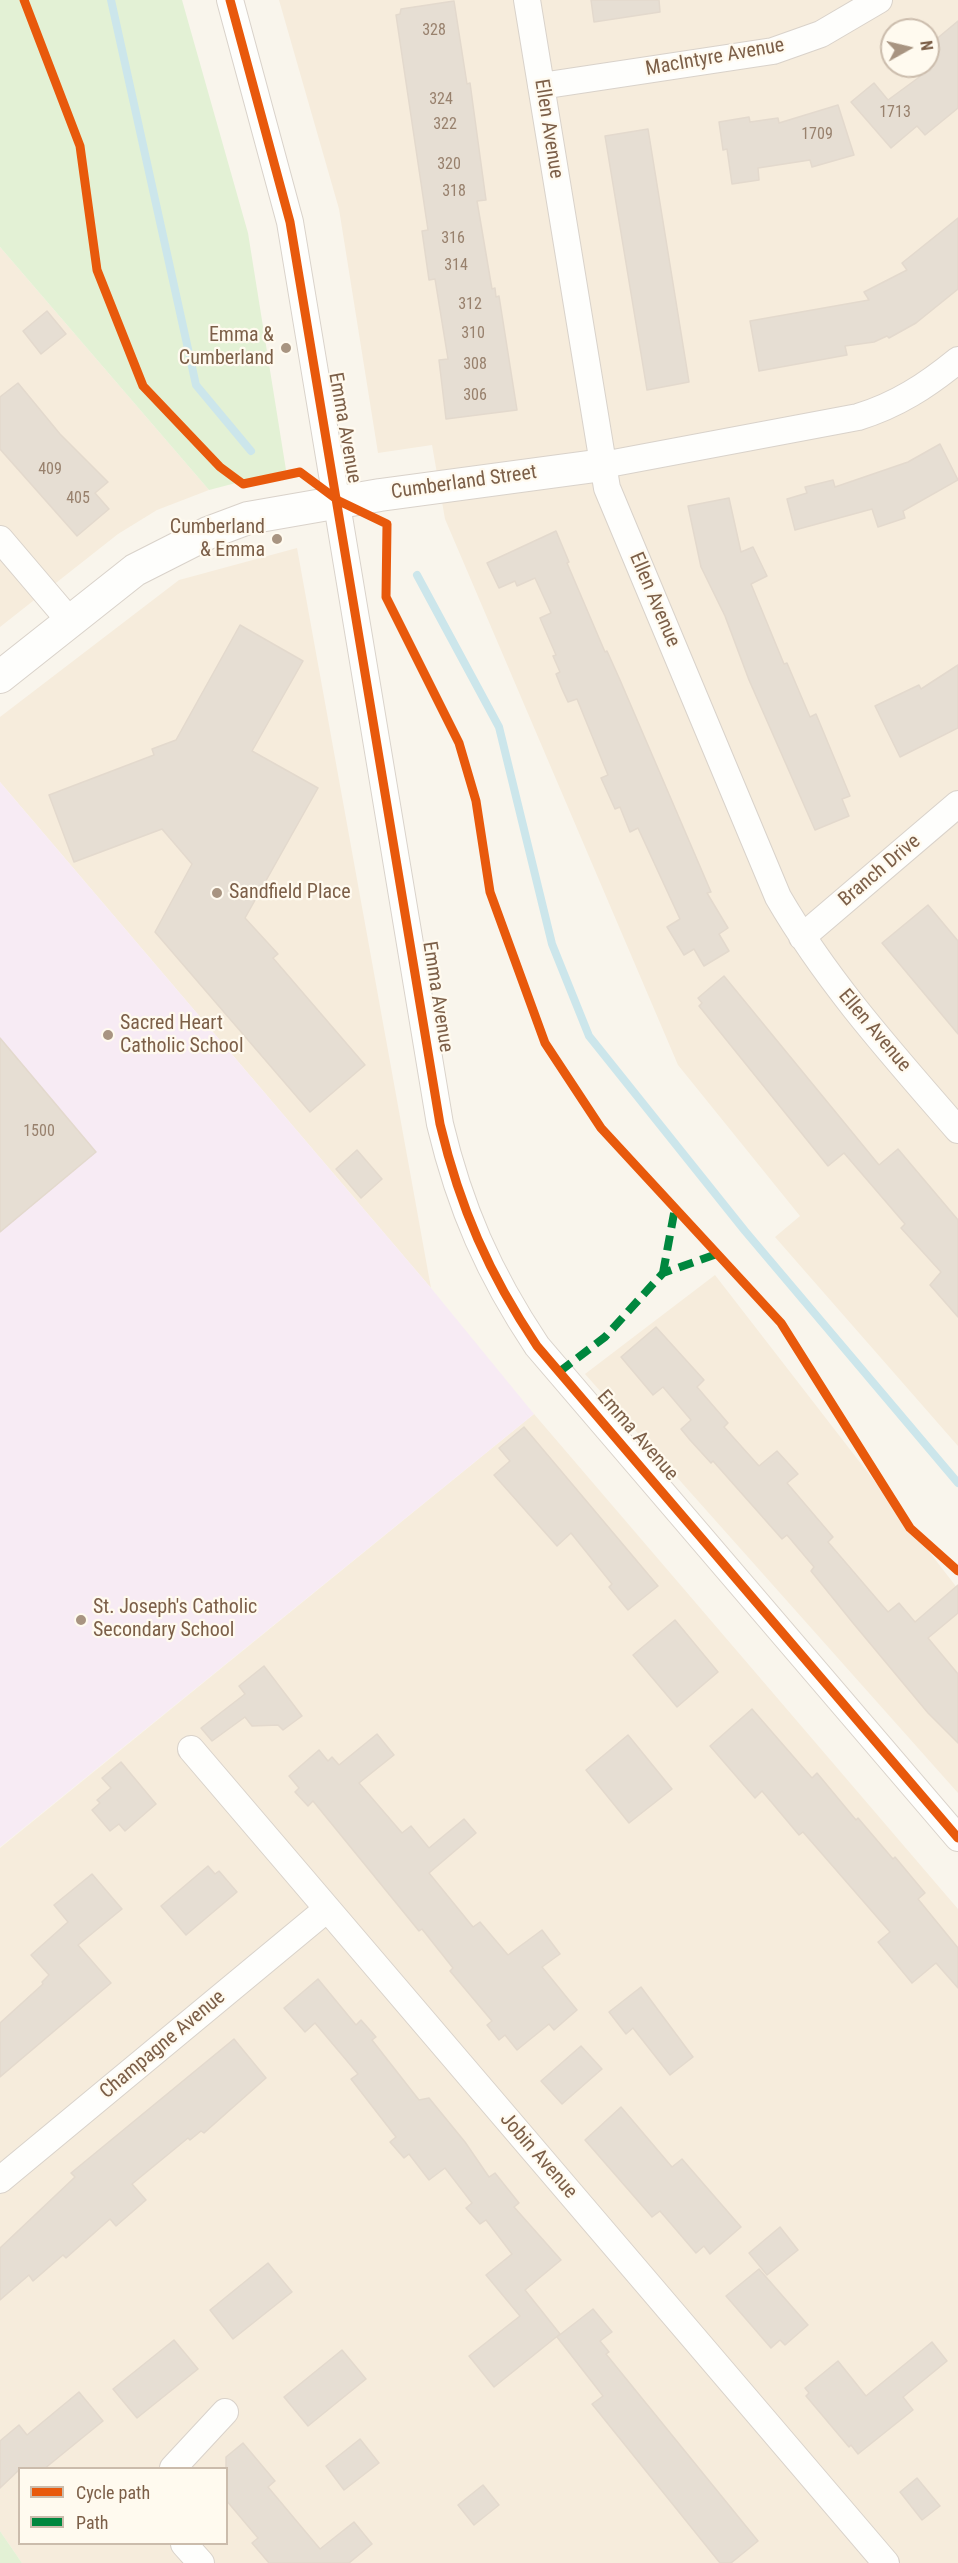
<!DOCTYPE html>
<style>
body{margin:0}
#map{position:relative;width:958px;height:2563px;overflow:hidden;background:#f9f5ec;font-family:"Roboto Condensed",sans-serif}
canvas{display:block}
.legend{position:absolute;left:18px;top:2467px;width:210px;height:78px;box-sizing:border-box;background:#fffaef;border:2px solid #cbbcac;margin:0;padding:8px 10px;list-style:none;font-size:18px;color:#7c5f48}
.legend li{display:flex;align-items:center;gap:12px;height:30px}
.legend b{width:30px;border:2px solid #cbbcac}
.north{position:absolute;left:880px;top:18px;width:60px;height:60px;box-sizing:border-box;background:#fffaef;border:2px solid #cbbcac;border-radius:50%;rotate:82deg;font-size:16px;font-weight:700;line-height:24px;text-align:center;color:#7c5f48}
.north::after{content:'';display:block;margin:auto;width:21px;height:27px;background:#a89481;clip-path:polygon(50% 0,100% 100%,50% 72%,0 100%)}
</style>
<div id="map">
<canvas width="958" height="2563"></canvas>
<ul class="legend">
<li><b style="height:8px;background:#e8590c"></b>Cycle path</li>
<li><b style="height:8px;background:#00873e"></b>Path</li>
</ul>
<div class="north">N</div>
</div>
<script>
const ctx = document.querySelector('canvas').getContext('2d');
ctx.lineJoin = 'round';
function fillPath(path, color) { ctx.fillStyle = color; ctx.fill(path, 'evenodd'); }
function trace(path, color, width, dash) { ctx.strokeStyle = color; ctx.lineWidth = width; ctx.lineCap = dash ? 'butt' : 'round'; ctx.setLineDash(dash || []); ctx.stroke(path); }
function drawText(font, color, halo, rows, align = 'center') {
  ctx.font = font + ' "Roboto Condensed",sans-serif'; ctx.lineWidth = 4.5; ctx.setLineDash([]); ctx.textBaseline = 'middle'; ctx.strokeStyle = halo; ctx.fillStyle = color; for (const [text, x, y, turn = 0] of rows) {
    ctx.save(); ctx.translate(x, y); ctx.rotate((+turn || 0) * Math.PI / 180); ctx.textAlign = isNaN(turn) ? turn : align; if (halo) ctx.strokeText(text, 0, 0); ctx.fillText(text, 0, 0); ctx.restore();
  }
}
fillPath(new Path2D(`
 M 279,0 L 958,0 L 958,1446 L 775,1237 L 800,1216 L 678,1065 L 445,519 L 432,445 L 378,453 L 339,209 ZM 892,30 L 928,30 L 928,66 L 892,66 Z
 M 0,247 L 209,490 L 157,510 L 118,534 L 0,627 Z
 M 297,548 L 431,1288 L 0,782 L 0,717 L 179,580 Z
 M 715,1275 L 958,1589 L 958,1793 L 585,1374 Z
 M 534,1414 L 958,1909 L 958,2563 L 22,2563 L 0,2531 L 0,1848 ZM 20,2468 L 226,2468 L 226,2544 L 20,2544 Z`), '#f6ecdc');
fillPath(new Path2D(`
 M 0,782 L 431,1288 L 534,1414 L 0,1847 Z`), '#f7ebf4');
fillPath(new Path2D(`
 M 0,0 L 182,0 L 248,233 L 286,470 L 209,490 L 0,247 Z
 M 0,2531 L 22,2563 L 0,2563 Z`), '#e3f1d5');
trace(new Path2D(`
 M 111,0 L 196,385 L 251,451
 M 417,575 L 499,727 L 552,944 L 589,1036 L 745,1231 L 958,1483`), '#cce6eb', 8);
const building = new Path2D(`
 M 591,0 L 659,0 L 660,12 L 594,22 Z
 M 454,1 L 467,84 L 470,83 L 486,200 L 477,201 L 492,289 L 495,288 L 496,297 L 499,296 L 517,410 L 446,419 L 439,360 L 448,359 L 435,279 L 429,280 L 422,231 L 428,230 L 396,15 L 400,14 L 401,9 Z
 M 958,21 L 958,108 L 925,135 L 917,126 L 891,148 L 851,102 L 874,83 L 888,100 L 918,78 L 936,59 L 928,46 Z
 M 838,105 L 854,155 L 812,167 L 810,160 L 758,168 L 759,180 L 732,184 L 727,149 L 723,150 L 719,122 L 749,117 L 750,122 L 778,118 L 779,123 Z
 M 648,129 L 689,382 L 647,390 L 605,136 Z
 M 958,218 L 958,289 L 916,323 L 889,338 L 887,336 L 874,342 L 845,346 L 847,355 L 759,371 L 750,321 L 869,300 L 864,292 L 907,270 L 902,263 Z
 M 47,311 L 66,334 L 41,354 L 23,331 Z
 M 18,383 L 60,434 L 108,482 L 95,493 L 109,509 L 77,536 L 0,449 L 0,397 Z
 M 940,444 L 958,480 L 903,511 L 905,518 L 878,527 L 872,509 L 795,530 L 787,499 L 807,493 L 805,487 L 833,480 L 835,487 L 908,462 Z
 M 729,498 L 741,552 L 753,547 L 767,576 L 751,584 L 784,664 L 787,663 L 810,717 L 816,714 L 850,796 L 842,799 L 849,816 L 815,830 L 749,680 L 725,616 L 701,567 L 688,506 Z
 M 556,531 L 569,562 L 567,563 L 605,652 L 607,651 L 620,680 L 711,892 L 707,893 L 728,928 L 719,934 L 729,951 L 704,966 L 694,949 L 684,955 L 667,927 L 680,919 L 638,828 L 630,832 L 620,807 L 615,809 L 601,778 L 608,775 L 577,699 L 568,702 L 562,689 L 556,674 L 560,672 L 553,656 L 556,655 L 540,618 L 551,613 L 535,578 L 517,586 L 515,581 L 499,588 L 487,563 Z
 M 240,625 L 303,661 L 252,751 L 318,788 L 245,918 L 278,954 L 273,958 L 365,1065 L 310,1112 L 155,932 L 192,864 L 162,829 L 74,862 L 49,795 L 154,755 L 152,749 L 176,740 Z
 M 958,665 L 958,728 L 900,757 L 875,706 L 919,685 L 921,689 Z
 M 928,905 L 958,941 L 958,1034 L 882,943 Z
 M 724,976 L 879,1165 L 898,1149 L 958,1220 L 958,1317 L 930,1285 L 941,1272 L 901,1228 L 905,1224 L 844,1153 L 828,1166 L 699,1006 L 702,1003 L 698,998 Z
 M 0,1038 L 96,1152 L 0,1232 Z
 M 357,1150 L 382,1179 L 361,1198 L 336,1169 Z
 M 656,1327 L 704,1380 L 697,1387 L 728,1423 L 724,1427 L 759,1466 L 777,1451 L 798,1474 L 787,1483 L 833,1537 L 828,1542 L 888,1612 L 899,1603 L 915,1622 L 958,1585 L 958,1613 L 928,1638 L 958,1674 L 958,1743 L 928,1713 L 853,1623 L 811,1571 L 814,1567 L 787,1535 L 782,1539 L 713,1461 L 711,1463 L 690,1440 L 681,1429 L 691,1420 L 663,1387 L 653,1395 L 621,1357 Z
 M 524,1427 L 658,1586 L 628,1610 L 609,1587 L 612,1584 L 571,1533 L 557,1546 L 494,1475 L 510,1461 L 499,1448 Z
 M 675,1620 L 718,1672 L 677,1707 L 633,1655 Z
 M 264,1666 L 302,1716 L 283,1730 L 278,1725 L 252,1726 L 245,1717 L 212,1741 L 201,1728 L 245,1694 L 239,1686 Z
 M 752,1709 L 812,1778 L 817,1773 L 856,1820 L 858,1818 L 893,1859 L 895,1857 L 925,1893 L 918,1899 L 958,1948 L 958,1988 L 936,1963 L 912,1983 L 878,1942 L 890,1932 L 803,1832 L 799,1835 L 762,1791 L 755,1798 L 710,1746 Z
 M 377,1734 L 394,1755 L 359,1783 L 402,1833 L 411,1826 L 429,1848 L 464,1819 L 476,1833 L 429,1873 L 473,1927 L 480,1922 L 508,1955 L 542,1930 L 560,1954 L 542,1967 L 577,2010 L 554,2030 L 549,2024 L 517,2050 L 505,2035 L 499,2040 L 487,2025 L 492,2021 L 450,1971 L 453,1968 L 422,1929 L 419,1931 L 313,1801 L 308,1806 L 295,1792 L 299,1788 L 289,1776 L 319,1750 L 328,1761 L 332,1757 L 339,1765 Z
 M 628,1735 L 672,1789 L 629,1823 L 586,1770 Z
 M 121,1762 L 156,1804 L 125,1831 L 119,1824 L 110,1831 L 92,1810 L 100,1803 L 97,1800 L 111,1788 L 102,1778 Z
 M 208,1866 L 215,1874 L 219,1871 L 237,1892 L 186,1935 L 161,1906 Z
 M 92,1874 L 122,1909 L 78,1945 L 111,1983 L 0,2077 L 0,2023 L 43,1984 L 42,1982 L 49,1975 L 31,1955 L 68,1922 L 54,1905 Z
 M 318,1979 L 356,2025 L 361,2020 L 376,2037 L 372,2040 L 419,2100 L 429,2098 L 465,2142 L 489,2177 L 495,2173 L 519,2203 L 514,2207 L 561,2260 L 525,2290 L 560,2334 L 494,2387 L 469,2356 L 520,2316 L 486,2275 L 512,2254 L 486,2220 L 480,2224 L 466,2208 L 472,2203 L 445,2168 L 429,2180 L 409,2154 L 404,2158 L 390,2142 L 396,2137 L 351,2079 L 358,2074 L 315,2023 L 305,2032 L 284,2008 Z
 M 641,1987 L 693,2057 L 670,2075 L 633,2028 L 626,2034 L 609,2012 Z
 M 234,2039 L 266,2078 L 204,2133 L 201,2131 L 190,2140 L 188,2138 L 132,2184 L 146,2200 L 116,2226 L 110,2219 L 66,2258 L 63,2255 L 33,2281 L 29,2275 L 0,2300 L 0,2248 L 75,2177 L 71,2173 Z
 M 581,2046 L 602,2069 L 562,2104 L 541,2081 Z
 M 621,2107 L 672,2167 L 682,2159 L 741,2227 L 710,2254 L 704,2246 L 696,2253 L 660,2211 L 652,2217 L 585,2140 Z
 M 780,2227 L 798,2250 L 767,2275 L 749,2253 Z
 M 268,2263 L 292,2292 L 233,2339 L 210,2310 Z
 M 759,2269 L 808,2325 L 785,2345 L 780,2340 L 771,2348 L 726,2296 Z
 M 593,2309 L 612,2332 L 600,2341 L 609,2352 L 606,2354 L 758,2541 L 731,2563 L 720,2563 L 592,2404 L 603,2396 L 557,2337 Z
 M 174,2340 L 198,2369 L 137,2418 L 113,2389 Z
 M 932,2342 L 947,2361 L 903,2397 L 913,2410 L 858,2454 L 851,2445 L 849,2447 L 806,2396 L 809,2393 L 805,2388 L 838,2361 L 866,2396 Z
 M 342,2350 L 366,2379 L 308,2426 L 284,2397 Z
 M 79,2392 L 103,2421 L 44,2469 L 20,2469 L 0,2488 L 0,2441 L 19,2425 L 27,2435 Z
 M 360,2439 L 379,2463 L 344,2490 L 326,2466 Z
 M 243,2443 L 275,2481 L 268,2487 L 320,2549 L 354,2522 L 372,2544 L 349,2563 L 269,2563 L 252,2543 L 258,2538 L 226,2500 L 226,2457 Z
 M 917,2478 L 940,2506 L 922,2520 L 900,2492 Z
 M 483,2485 L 499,2505 L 474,2525 L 458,2505 Z`);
fillPath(building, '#e6ded3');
trace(building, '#e3d9cd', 1.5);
const minor = new Path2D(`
 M 230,0 L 290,222 L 440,1124 C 460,1208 489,1274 537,1346 L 958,1838
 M 527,0 L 607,488 L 778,897 C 828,983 893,1055 958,1130
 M 541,86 L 773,51 L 821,34 L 879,0
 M 603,465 L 858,417 C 897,405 926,386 958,360
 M 0,539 L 69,620
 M 802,937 L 958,804
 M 191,1749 L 886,2563
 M 0,2180 L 327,1909
 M 173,2468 L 225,2412
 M 184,2544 L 201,2563`);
const tertiary = new Path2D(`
 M 0,677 L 135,570 L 208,533 L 248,518 L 380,495 L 603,465`);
trace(minor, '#d9d2ca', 28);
trace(tertiary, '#d9d2ca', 34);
trace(minor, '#fefefc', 26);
trace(tertiary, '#fefefc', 32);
trace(new Path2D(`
 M 663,1273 L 675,1208
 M 559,1372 L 605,1337 L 663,1273 L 717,1254`), '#00873e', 8, [15, 8]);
trace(new Path2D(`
 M 24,0 L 80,146 L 97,270 L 143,386 L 220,467 L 243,484 L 300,472 L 339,501 L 387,524 L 386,597 L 459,743 L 476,801 L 490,892 L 545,1043 L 601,1128 L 781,1323 L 910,1528 L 958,1571
 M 230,0 L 290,222 L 440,1124 C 460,1208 489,1274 537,1346 L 958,1838`), '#e8590c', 9);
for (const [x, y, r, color] of [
 [286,348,6,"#a89481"],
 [277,539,6,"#a89481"],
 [217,893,6,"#a89481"],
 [108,1035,6,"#a89481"],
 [81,1620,6,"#a89481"]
]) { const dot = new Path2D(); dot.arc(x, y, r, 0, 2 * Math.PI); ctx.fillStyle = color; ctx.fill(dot); trace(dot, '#fffaef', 2); }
drawText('16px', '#98816d', null, [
 ["328",434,31],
 ["324",441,100],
 ["1713",895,113],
 ["322",445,125],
 ["1709",817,135],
 ["320",449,165],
 ["318",454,192],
 ["316",453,239],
 ["314",456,266],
 ["312",470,305],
 ["310",473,334],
 ["308",475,365],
 ["306",475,396],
 ["409",50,470],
 ["405",78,499],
 ["1500",39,1132]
]);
drawText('20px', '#7c5f48', '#fffaef', [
 ["MacIntyre Avenue",715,58,-10],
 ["Ellen Avenue",548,129,81],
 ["Emma Avenue",344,428,80],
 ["Cumberland Street",464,483,-8],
 ["Ellen Avenue",654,600,67],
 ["Branch Drive",880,871,-40],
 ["Emma Avenue",437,997,81],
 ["Ellen Avenue",874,1031,50],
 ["Emma Avenue",637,1436,49],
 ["Champagne Avenue",163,2045,-40],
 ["Jobin Avenue",538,2156,49]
]);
drawText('20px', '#7c5f48', '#fffaef', [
 ["Emma &",274,336,"right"],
 ["Cumberland",274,359,"right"],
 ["Cumberland",265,528,"right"],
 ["& Emma",265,551,"right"],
 ["Sandfield Place",229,893],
 ["Sacred Heart",120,1024],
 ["Catholic School",120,1047],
 ["St. Joseph's Catholic",93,1608],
 ["Secondary School",93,1631]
], 'left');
</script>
